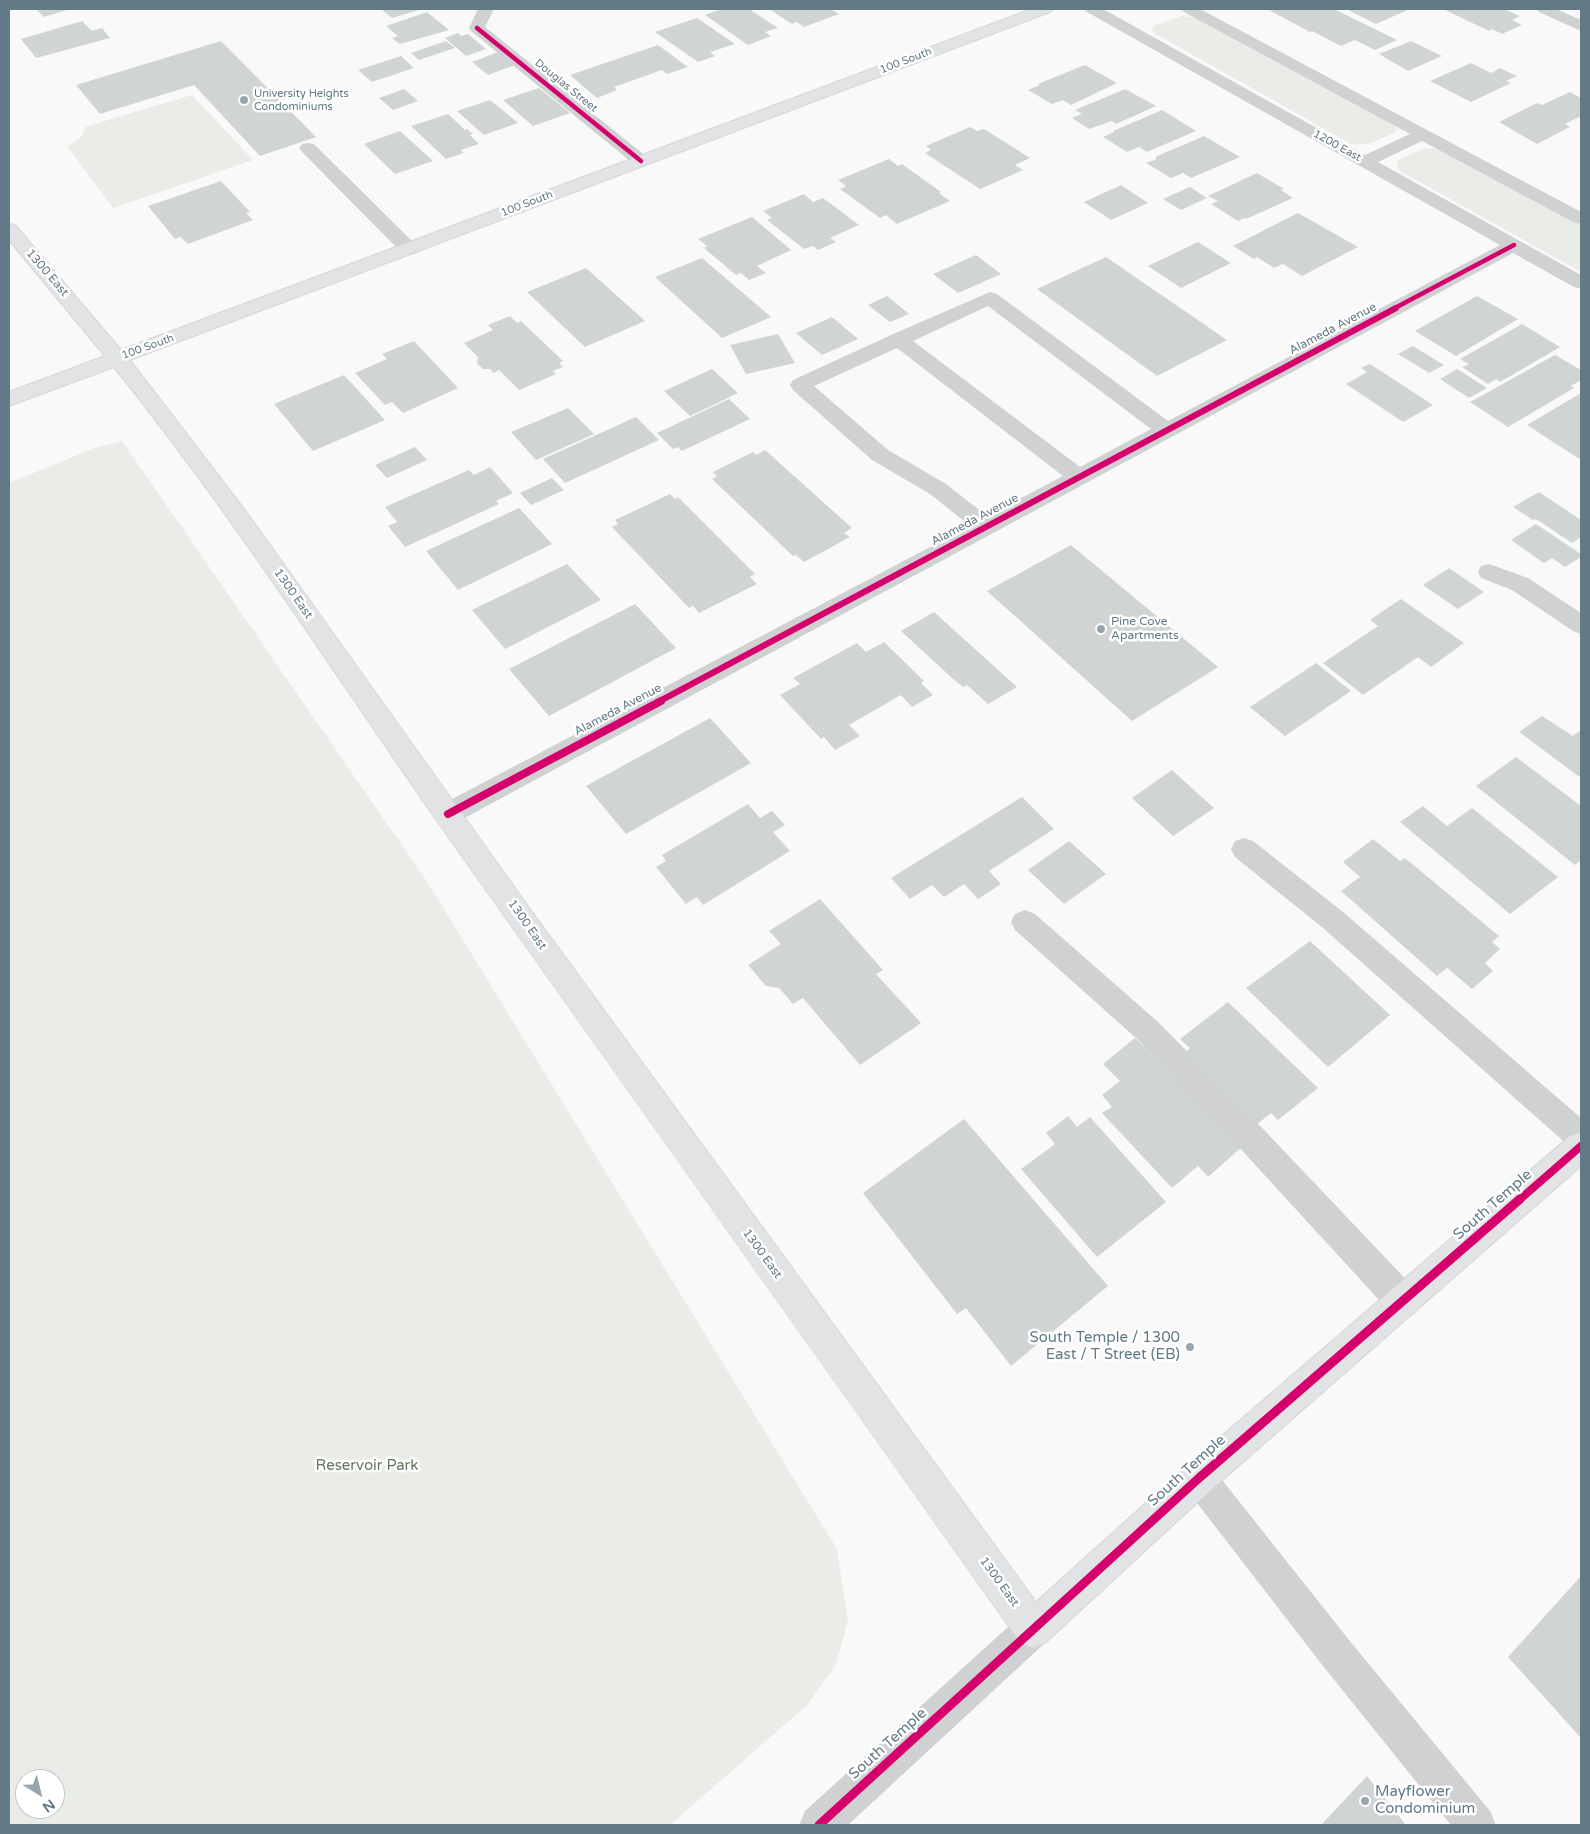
<!DOCTYPE html>
<style>
body{margin:0}
#map{position:relative;width:1590px;height:1834px;overflow:hidden;background:#f9f9f9;font-family:"Varela Round",sans-serif}
canvas{display:block}
.frame{position:absolute;inset:0;border:10px solid #627a85;pointer-events:none}
.north{position:absolute;left:15px;top:1769px;width:50px;height:50px;box-sizing:border-box;background:#fff;border:1px solid #c0cace;border-radius:50%;rotate:144deg;font-size:14px;font-weight:700;line-height:20px;text-align:center;color:#627a85}
.north::after{content:'';display:block;margin:auto;width:18px;height:22px;background:#97a6ae;clip-path:polygon(50% 0,100% 100%,50% 72%,0 100%)}
</style>
<div id="map">
<canvas width="1590" height="1834"></canvas>
<div class="frame"></div>
<div class="north">N</div>
</div>
<script>
const ctx = document.querySelector('canvas').getContext('2d');
ctx.lineJoin = 'round';
function fillPath(path, color) { ctx.fillStyle = color; ctx.fill(path, 'evenodd'); }
function trace(path, color, width, dash) { ctx.strokeStyle = color; ctx.lineWidth = width; ctx.lineCap = dash ? 'butt' : 'round'; ctx.setLineDash(dash || []); ctx.stroke(path); }
function drawText(font, color, halo, rows, align = 'center') {
  ctx.font = font + ' "Varela Round",sans-serif'; ctx.lineWidth = 5; ctx.setLineDash([]); ctx.textBaseline = 'middle'; ctx.strokeStyle = halo; ctx.fillStyle = color; for (const [text, x, y, turn = 0] of rows) {
    ctx.save(); ctx.translate(x, y); ctx.rotate((+turn || 0) * Math.PI / 180); ctx.textAlign = isNaN(turn) ? turn : align; if (halo) ctx.strokeText(text, 0, 0); ctx.fillText(text, 0, 0); ctx.restore();
  }
}
fillPath(new Path2D(`
 M 1181,16 L 1198,18 L 1394,125 L 1396,129 L 1395,132 C 1380,139 1368,147 1351,144 L 1154,33 L 1152,30 L 1154,26 Z
 M 192,95 L 253,160 L 113,208 L 67,146 C 77,141 83,138 85,127 Z
 M 1432,148 L 1443,150 L 1581,225 L 1581,272 L 1400,171 L 1397,166 L 1397,161 L 1422,149 Z
 M 122,441 L 428,883 L 837,1549 L 848,1621 L 836,1664 L 808,1704 L 670,1825 L 9,1825 L 9,483 L 95,448 ZM 25,1779 L 55,1779 L 55,1809 L 25,1809 Z`), '#eaece7');
fillPath(new Path2D(`
 M 36,9 L 70,9 L 44,17 Z
 M 381,9 L 422,9 L 392,18 Z
 M 722,9 L 749,9 L 778,28 L 765,32 L 771,36 L 748,45 L 705,15 Z
 M 769,9 L 835,9 L 832,10 L 839,14 L 804,27 L 797,22 L 792,24 Z
 M 1267,9 L 1334,9 L 1397,40 L 1375,50 L 1355,40 L 1341,46 L 1312,31 L 1310,32 Z
 M 1346,9 L 1410,9 L 1376,24 Z
 M 1443,9 L 1504,9 L 1520,16 L 1512,20 L 1522,25 L 1502,34 L 1492,29 L 1489,31 Z
 M 427,12 L 449,30 L 400,44 L 392,38 L 398,36 L 386,26 Z
 M 697,18 L 735,44 L 710,52 L 715,56 L 698,62 L 655,32 Z
 M 82,21 L 92,31 L 102,28 L 110,38 L 36,58 L 21,39 Z
 M 458,33 L 461,36 L 468,34 L 486,49 L 466,56 L 445,38 Z
 M 221,41 L 316,137 L 260,156 L 194,85 L 100,114 L 76,85 Z
 M 446,41 L 455,48 L 419,60 L 411,53 Z
 M 1411,41 L 1442,56 L 1408,71 L 1379,54 Z
 M 658,45 L 688,67 L 667,74 L 662,70 L 614,87 L 617,90 L 597,98 L 570,75 Z
 M 498,52 L 515,65 L 488,75 L 472,62 Z
 M 401,56 L 414,68 L 372,82 L 358,70 Z
 M 1471,63 L 1491,73 L 1500,68 L 1517,76 L 1506,81 L 1511,83 L 1471,102 L 1430,81 Z
 M 1085,65 L 1117,83 L 1071,105 L 1063,100 L 1052,104 L 1028,90 L 1040,85 L 1038,84 Z
 M 539,88 L 570,113 L 533,126 L 503,100 Z
 M 404,89 L 418,101 L 393,110 L 379,98 Z
 M 1125,89 L 1156,106 L 1116,124 L 1112,121 L 1089,129 L 1072,118 L 1082,114 L 1075,110 Z
 M 1570,92 L 1581,98 L 1581,116 L 1565,124 L 1570,127 L 1537,144 L 1499,122 L 1537,103 L 1542,105 Z
 M 490,100 L 518,123 L 484,135 L 457,111 Z
 M 1162,110 L 1196,131 L 1147,152 L 1139,147 L 1127,152 L 1103,137 L 1114,132 L 1113,131 Z
 M 448,114 L 465,130 L 467,129 L 473,134 L 470,135 L 479,144 L 461,150 L 464,153 L 446,159 L 411,126 Z
 M 970,127 L 977,131 L 984,129 L 1030,158 L 1015,165 L 1023,170 L 980,189 L 925,153 L 931,150 L 926,146 Z
 M 400,131 L 433,161 L 395,174 L 364,144 Z
 M 1204,136 L 1240,157 L 1191,178 L 1183,173 L 1171,178 L 1146,163 L 1157,159 L 1155,157 Z
 M 889,159 L 898,166 L 902,164 L 941,192 L 939,193 L 950,201 L 897,224 L 886,215 L 880,218 L 840,189 L 846,186 L 838,180 Z
 M 1257,173 L 1284,189 L 1281,190 L 1293,198 L 1246,219 L 1244,218 L 1238,221 L 1211,204 L 1218,201 L 1208,196 Z
 M 221,181 L 250,212 L 246,213 L 253,220 L 188,244 L 181,237 L 175,239 L 148,206 Z
 M 1121,185 L 1148,203 L 1111,220 L 1084,202 Z
 M 1190,187 L 1207,198 L 1181,210 L 1163,199 Z
 M 804,194 L 813,202 L 823,198 L 859,225 L 830,238 L 836,242 L 818,250 L 813,246 L 804,249 L 767,220 L 772,218 L 763,211 Z
 M 1298,213 L 1358,247 L 1302,276 L 1283,264 L 1274,268 L 1257,257 L 1254,259 L 1233,246 Z
 M 752,217 L 791,250 L 757,266 L 766,273 L 749,280 L 741,273 L 736,275 L 704,248 L 707,246 L 698,239 Z
 M 1198,242 L 1231,263 L 1181,288 L 1148,266 Z
 M 976,255 L 1001,274 L 958,293 L 933,274 Z
 M 1106,257 L 1227,340 L 1157,376 L 1037,289 Z
 M 702,258 L 771,317 L 722,338 L 655,277 Z
 M 586,268 L 645,321 L 585,347 L 527,292 Z
 M 887,296 L 909,314 L 890,322 L 868,305 Z
 M 1477,296 L 1518,319 L 1456,356 L 1415,331 Z
 M 510,316 L 517,323 L 521,321 L 563,361 L 559,363 L 563,367 L 553,371 L 556,374 L 519,390 L 499,370 L 494,373 L 490,369 L 483,369 L 477,363 L 478,357 L 464,343 L 493,330 L 488,325 Z
 M 832,317 L 858,339 L 822,355 L 796,333 Z
 M 1522,324 L 1560,347 L 1500,382 L 1496,379 L 1488,384 L 1462,367 L 1469,364 L 1460,359 Z
 M 778,334 L 795,363 L 746,374 L 730,345 Z
 M 414,341 L 458,388 L 403,413 L 392,402 L 385,405 L 355,373 L 387,359 L 382,354 Z
 M 1413,346 L 1444,365 L 1429,373 L 1398,354 Z
 M 1555,355 L 1581,370 L 1581,380 L 1571,386 L 1574,388 L 1508,427 L 1470,402 Z
 M 1370,364 L 1433,405 L 1403,422 L 1346,384 L 1367,372 L 1361,368 Z
 M 712,369 L 738,393 L 690,416 L 664,391 Z
 M 1457,369 L 1487,388 L 1469,398 L 1440,379 Z
 M 344,375 L 385,420 L 313,451 L 274,404 Z
 M 1581,393 L 1581,460 L 1527,425 Z
 M 729,399 L 750,419 L 682,451 L 678,447 L 673,449 L 657,433 Z
 M 568,408 L 594,434 L 536,460 L 511,432 Z
 M 636,417 L 659,440 L 565,483 L 543,459 Z
 M 415,447 L 427,460 L 387,478 L 375,465 Z
 M 765,450 L 852,528 L 844,533 L 850,537 L 804,562 L 796,555 L 793,556 L 712,479 L 717,476 L 713,472 L 753,452 L 756,455 Z
 M 490,467 L 513,493 L 496,501 L 499,504 L 405,547 L 388,526 L 397,522 L 385,507 L 469,470 L 474,475 Z
 M 552,478 L 564,490 L 531,505 L 520,493 Z
 M 1539,492 L 1581,520 L 1581,537 L 1572,543 L 1536,519 L 1533,520 L 1513,507 Z
 M 670,494 L 675,499 L 678,497 L 755,574 L 750,577 L 757,584 L 699,613 L 693,606 L 689,608 L 612,527 L 618,524 L 615,520 Z
 M 519,508 L 552,544 L 458,590 L 426,551 Z
 M 1536,524 L 1581,554 L 1581,557 L 1565,567 L 1552,558 L 1544,563 L 1511,540 Z
 M 1071,545 L 1218,667 L 1132,721 L 987,591 Z
 M 567,564 L 601,600 L 505,649 L 472,610 Z
 M 1449,568 L 1484,592 L 1458,609 L 1423,585 Z
 M 1401,599 L 1464,643 L 1431,667 L 1418,657 L 1363,695 L 1323,663 L 1378,626 L 1370,620 Z
 M 635,604 L 676,648 L 549,716 L 509,669 Z
 M 934,612 L 1017,687 L 988,704 L 967,685 L 963,687 L 952,678 L 901,631 Z
 M 884,642 L 924,681 L 921,683 L 933,695 L 912,707 L 901,695 L 849,725 L 860,736 L 835,750 L 824,737 L 821,739 L 780,695 L 800,684 L 793,678 L 857,643 L 866,652 Z
 M 1316,663 L 1351,691 L 1285,736 L 1250,707 Z
 M 1542,716 L 1573,736 L 1581,730 L 1581,778 L 1519,732 Z
 M 710,718 L 751,763 L 626,834 L 586,786 Z
 M 1516,757 L 1581,806 L 1581,860 L 1575,865 L 1476,786 Z
 M 1172,770 L 1214,808 L 1173,836 L 1132,798 Z
 M 1022,797 L 1054,829 L 989,871 L 1001,884 L 978,899 L 964,884 L 944,897 L 932,885 L 910,899 L 891,878 Z
 M 748,804 L 760,818 L 772,811 L 785,825 L 773,832 L 790,851 L 703,905 L 697,897 L 686,904 L 656,867 L 666,861 L 662,855 Z
 M 1423,806 L 1447,826 L 1472,808 L 1558,877 L 1510,914 L 1400,822 Z
 M 1373,839 L 1400,861 L 1405,858 L 1499,936 L 1492,942 L 1500,949 L 1485,963 L 1493,971 L 1472,989 L 1447,968 L 1437,976 L 1341,891 L 1360,877 L 1343,862 Z
 M 1069,841 L 1106,874 L 1064,904 L 1028,870 Z
 M 820,899 L 883,970 L 876,974 L 921,1023 L 860,1065 L 803,998 L 793,1004 L 779,988 L 766,986 L 748,965 L 781,944 L 769,931 Z
 M 1310,941 L 1390,1015 L 1328,1067 L 1246,988 Z
 M 1228,1002 L 1318,1088 L 1278,1120 L 1271,1113 L 1250,1130 L 1179,1058 L 1190,1048 L 1180,1039 Z
 M 1135,1038 L 1243,1146 L 1208,1177 L 1198,1166 L 1172,1188 L 1102,1113 L 1112,1107 L 1102,1095 L 1120,1081 L 1103,1064 Z
 M 1068,1116 L 1077,1127 L 1090,1117 L 1166,1202 L 1097,1257 L 1021,1169 L 1055,1144 L 1046,1133 Z
 M 964,1119 L 1108,1286 L 1011,1366 L 966,1308 L 957,1314 L 863,1193 Z
 M 1581,1576 L 1581,1738 L 1508,1657 Z
 M 1367,1776 L 1406,1825 L 1321,1825 Z`), '#d1d4d4');
const major = new Path2D(`
 M 1032,9 L 1053,9 L 1050,12 L 130,360 L 245,510 L 530,909 L 1036,1602 L 1187,1466 L 1570,1136 L 1581,1132 L 1581,1166 L 1211,1490 L 1046,1642 L 1033,1648 L 1020,1642 C 826,1372 634,1100 442,828 C 334,673 232,514 114,367 L 9,406 L 9,392 L 105,356 L 9,240 L 9,224 L 15,225 L 121,350 Z`);
trace(major, '#d5d7d7', 2);
fillPath(new Path2D(`
 M 478,9 L 494,9 L 485,27 L 647,157 L 650,161 L 647,165 L 641,166 L 635,165 L 471,31 L 469,28 Z
 M 1084,9 L 1103,9 L 1365,155 L 1410,134 L 1184,12 L 1181,9 L 1200,9 L 1581,212 L 1581,224 L 1575,223 L 1422,141 L 1378,162 L 1581,275 L 1581,289 L 1574,287 L 1513,253 L 457,822 L 448,825 L 439,822 L 435,814 L 439,806 L 970,526 L 930,494 L 872,460 L 793,390 L 790,385 L 793,380 L 891,335 L 990,292 L 997,294 L 1168,421 L 1500,245 L 1087,12 ZM 988,306 L 1151,429 L 1080,467 L 913,341 ZM 897,348 L 1063,476 L 987,516 L 946,484 L 888,450 L 814,386 Z
 M 1536,9 L 1556,9 L 1581,20 L 1581,31 L 1539,12 Z
 M 308,143 L 314,144 L 416,245 L 418,249 L 416,253 L 409,255 L 402,253 L 302,152 L 299,148 L 302,144 Z
 M 1489,564 L 1528,578 L 1581,613 L 1581,634 L 1573,631 L 1512,590 L 1481,578 L 1478,572 L 1481,566 Z
 M 1244,838 L 1253,841 L 1343,912 L 1581,1118 L 1581,1151 L 1570,1147 L 1323,928 L 1235,857 L 1231,849 L 1235,841 Z
 M 1025,910 L 1035,914 L 1157,1021 L 1247,1112 L 1415,1289 L 1419,1301 L 1415,1313 L 1403,1317 L 1391,1313 L 1225,1132 L 1137,1039 L 1015,930 L 1011,922 L 1015,914 Z
 M 1199,1460 L 1211,1466 L 1349,1640 L 1490,1811 L 1496,1825 L 1451,1825 L 1323,1666 L 1187,1490 L 1181,1478 L 1187,1466 Z
 M 1033,1610 L 1046,1616 L 1052,1629 L 1046,1642 L 848,1825 L 799,1825 L 805,1811 L 1020,1616 Z`), '#cfd1d2');
fillPath(major, '#e2e3e4');
trace(new Path2D(`
 M 477,28 L 641,161
 M 1393,309 L 1514,245`), '#d6006c', 4.5);
trace(new Path2D(`
 M 658,702 L 1396,308`), '#d6006c', 6);
trace(new Path2D(`
 M 448,814 L 661,701
 M 1518,1201 L 1581,1146`), '#d6006c', 8);
trace(new Path2D(`
 M 819,1825 L 1199,1478 L 1520,1199`), '#d6006c', 9);
for (const [x, y, r, color] of [
 [244,100,5,"#97a6ae"],
 [1101,629,5,"#97a6ae"],
 [1190,1347,5,"#97a6ae"],
 [1365,1801,5,"#97a6ae"]
]) { const dot = new Path2D(); dot.arc(x, y, r, 0, 2 * Math.PI); ctx.fillStyle = color; ctx.fill(dot); trace(dot, '#fff', 2); }
drawText('11px', '#627a85', '#fff', [
 ["100 South",906,61,-21],
 ["Douglas Street",566,86,39],
 ["1200 East",1337,146,29],
 ["100 South",527,204,-21],
 ["100 South",148,347,-20]
]);
drawText('11px', '#627a85', '#fff', [
 ["University Heights",254,94],
 ["Condominiums",254,107]
], 'left');
drawText('12px', '#627a85', '#fff', [
 ["1300 East",47,273,49],
 ["Alameda Avenue",1333,329,-28],
 ["Alameda Avenue",975,520,-28],
 ["1300 East",293,594,55],
 ["Alameda Avenue",618,710,-28],
 ["1300 East",527,925,55],
 ["1300 East",762,1254,54],
 ["1300 East",999,1582,54]
]);
drawText('12px', '#627a85', '#fff', [
 ["Pine Cove",1111,622],
 ["Apartments",1111,636]
], 'left');
drawText('15px', '#627a85', '#fff', [
 ["South Temple",1493,1205,-41],
 ["South Temple",1187,1471,-42],
 ["South Temple",888,1744,-42]
]);
drawText('15px', '#627a85', '#fff', [
 ["South Temple / 1300",1180,1338],
 ["East / T Street (EB)",1180,1355],
 ["Mayflower",1375,1792,"left"],
 ["Condominium",1375,1809,"left"]
], 'right');
drawText('15px', '#66775e', '#fff', [
 ["Reservoir Park",367,1466]
]);
</script>
